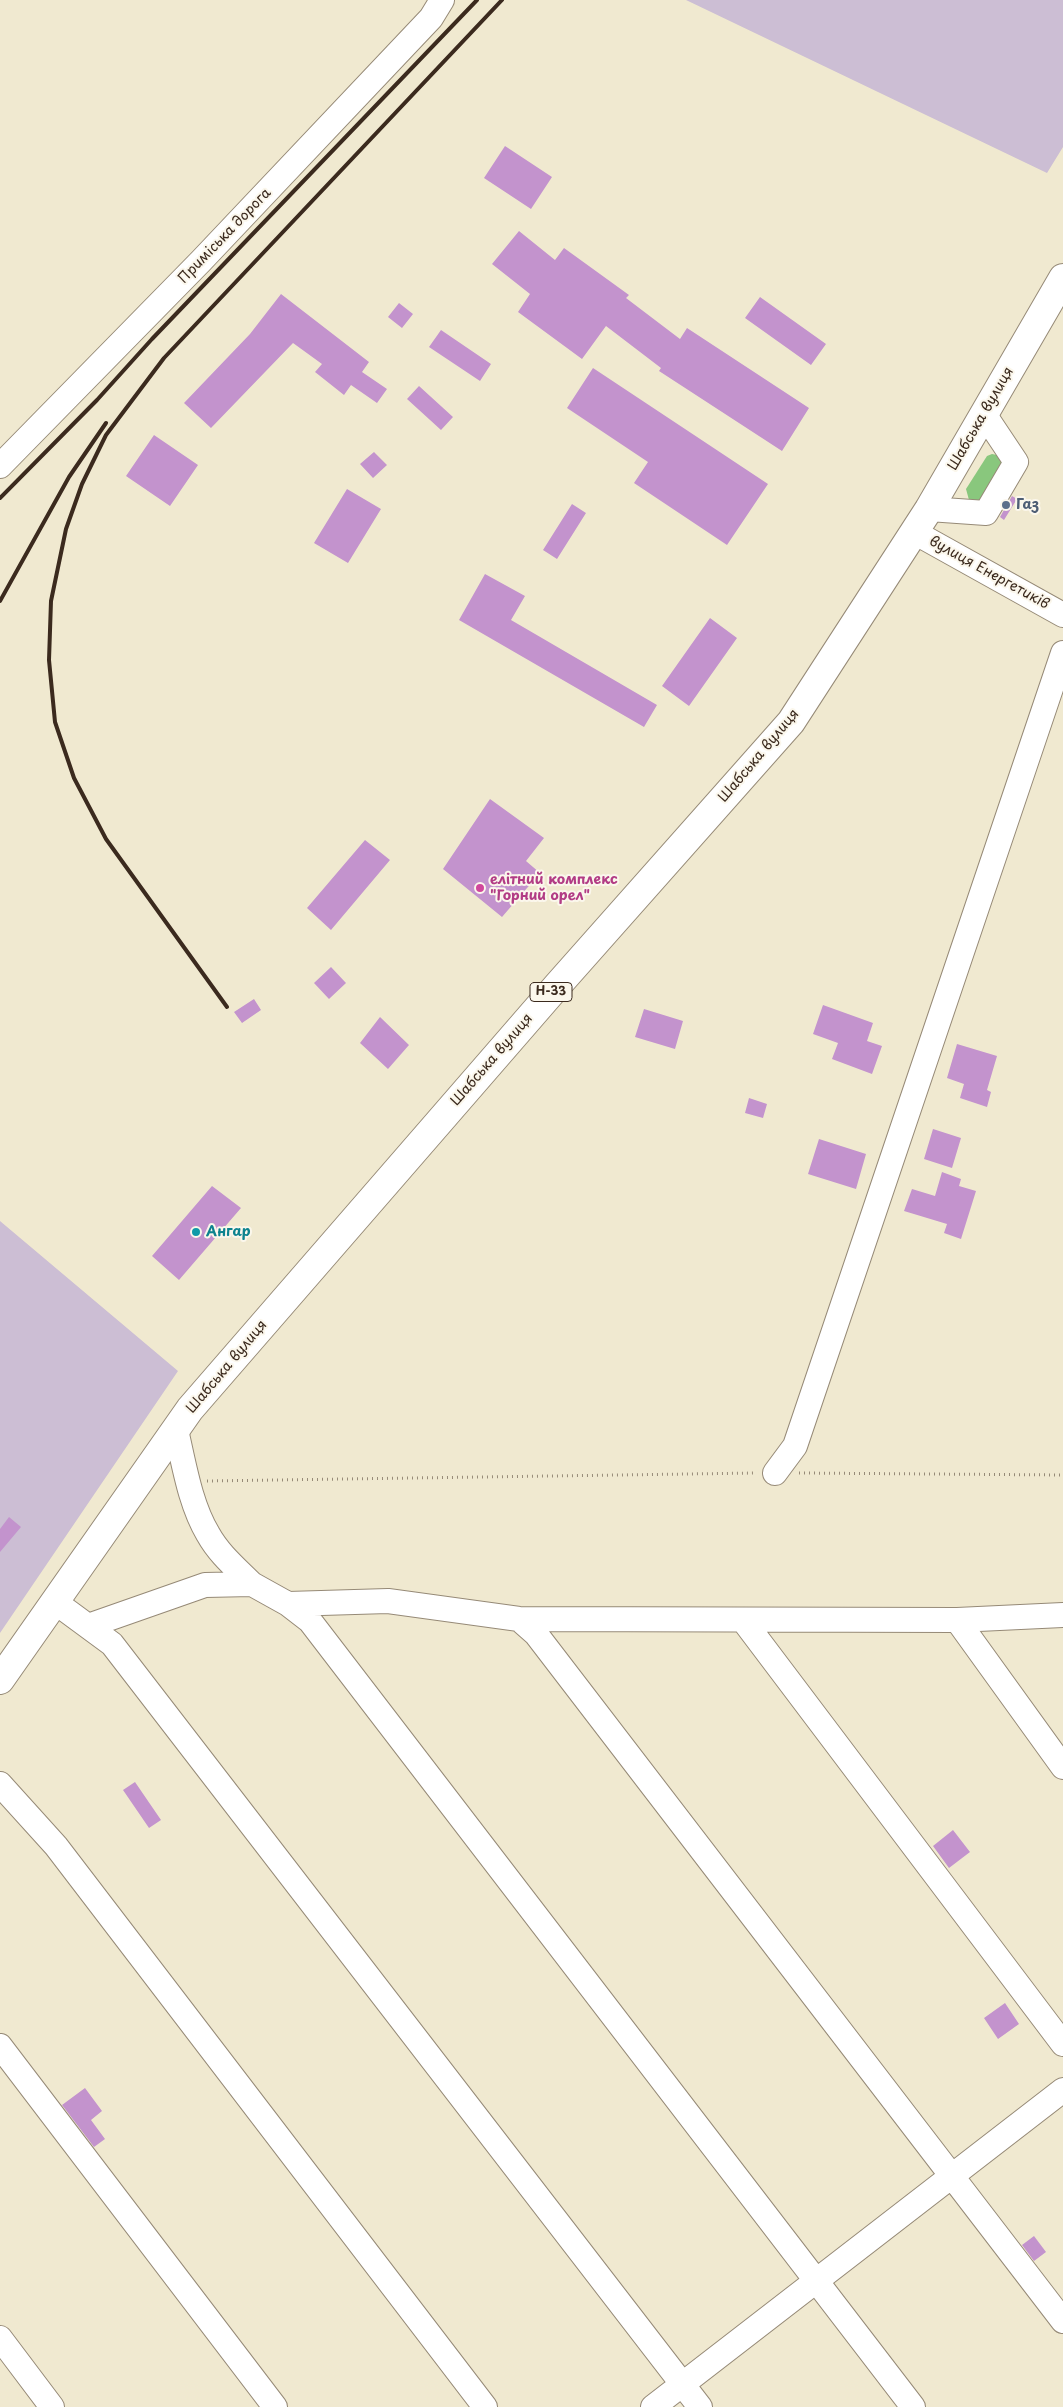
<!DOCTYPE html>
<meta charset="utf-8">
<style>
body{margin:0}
canvas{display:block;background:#f0e9d0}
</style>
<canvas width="1063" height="2407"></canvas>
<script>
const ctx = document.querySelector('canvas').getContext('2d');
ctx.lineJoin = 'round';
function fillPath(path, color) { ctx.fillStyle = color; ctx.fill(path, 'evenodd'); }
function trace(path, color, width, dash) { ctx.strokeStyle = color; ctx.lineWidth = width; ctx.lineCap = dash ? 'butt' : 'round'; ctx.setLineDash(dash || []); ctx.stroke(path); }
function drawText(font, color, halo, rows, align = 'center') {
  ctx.font = font + ' "Playpen Sans",sans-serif'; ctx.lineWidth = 4; ctx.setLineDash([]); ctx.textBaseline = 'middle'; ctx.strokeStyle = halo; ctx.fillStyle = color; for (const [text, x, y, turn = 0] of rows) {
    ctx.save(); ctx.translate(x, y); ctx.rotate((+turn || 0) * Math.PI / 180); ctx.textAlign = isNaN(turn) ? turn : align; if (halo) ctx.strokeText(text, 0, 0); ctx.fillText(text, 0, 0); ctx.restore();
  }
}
fillPath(new Path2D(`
 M 686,0 L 1063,0 L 1063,147 L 1047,173 Z
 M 0,1221 L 178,1371 L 0,1633 Z`), '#ccbed4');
fillPath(new Path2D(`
 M 992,454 L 997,455 L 1005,463 L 985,502 L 974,504 L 969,500 L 966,489 L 987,456 Z`), '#89c77d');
fillPath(new Path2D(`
 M 505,146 L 552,177 L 531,209 L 484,178 Z
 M 519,231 L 555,260 L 564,248 L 629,295 L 626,298 L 680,339 L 687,328 L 809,408 L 782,451 L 659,371 L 661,368 L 606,326 L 582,359 L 518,312 L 530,294 L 492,264 Z
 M 281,294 L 369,362 L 362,372 L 387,389 L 377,403 L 351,385 L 344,395 L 315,372 L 322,364 L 293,343 L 211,428 L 184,403 L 250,334 Z
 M 760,297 L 826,344 L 811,365 L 745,318 Z
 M 399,303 L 413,314 L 402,328 L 388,317 Z
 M 441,330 L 491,364 L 480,381 L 429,347 Z
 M 593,368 L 768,484 L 727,545 L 634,483 L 648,462 L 567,408 Z
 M 419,386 L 453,417 L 441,430 L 407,399 Z
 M 154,435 L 198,465 L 170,506 L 126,476 Z
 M 374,452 L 387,465 L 373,478 L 360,464 Z
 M 347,489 L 381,509 L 348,563 L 314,543 Z
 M 1012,496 L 1017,499 L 1004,520 L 1000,517 Z
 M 572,504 L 586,513 L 557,559 L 543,550 Z
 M 485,574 L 525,596 L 511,620 L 657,705 L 644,727 L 459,620 Z
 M 710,618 L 737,638 L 689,706 L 662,686 Z
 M 490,799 L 544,838 L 526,861 L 540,873 L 502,917 L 443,869 Z
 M 365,840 L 390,860 L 331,930 L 307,908 Z
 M 331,967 L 346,983 L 329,999 L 314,983 Z
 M 254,999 L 261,1010 L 242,1023 L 234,1012 Z
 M 823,1005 L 873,1023 L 867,1041 L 882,1046 L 872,1074 L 832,1059 L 838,1043 L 813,1034 Z
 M 644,1009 L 683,1021 L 675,1049 L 635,1037 Z
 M 380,1017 L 409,1045 L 388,1069 L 360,1043 Z
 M 957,1044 L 997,1056 L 987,1090 L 991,1092 L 987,1107 L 960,1098 L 964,1084 L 947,1078 Z
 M 749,1098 L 767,1104 L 763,1118 L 745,1113 Z
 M 933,1129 L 961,1138 L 952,1168 L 924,1159 Z
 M 819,1139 L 866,1154 L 856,1189 L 808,1174 Z
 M 942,1172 L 961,1179 L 959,1186 L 976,1191 L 961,1239 L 944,1233 L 947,1224 L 904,1211 L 912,1189 L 935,1196 Z
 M 212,1186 L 241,1208 L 179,1280 L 152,1256 Z
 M 9,1517 L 21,1527 L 0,1552 L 0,1529 Z
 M 135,1782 L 161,1820 L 149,1828 L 123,1790 Z
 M 953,1830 L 970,1852 L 949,1868 L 933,1846 Z
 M 1005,2003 L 1019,2024 L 998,2039 L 984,2018 Z
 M 85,2088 L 102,2111 L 91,2120 L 105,2139 L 94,2147 L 62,2105 Z
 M 1034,2236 L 1046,2252 L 1034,2261 L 1022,2245 Z`), '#c393cd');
const minor = new Path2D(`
 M 0,466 L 201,261 L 431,18 L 442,0
 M 929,509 L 986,513 L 1016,462 L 984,414
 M 914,532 L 1063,615
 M 176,1430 C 184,1464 190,1504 208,1534 C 219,1554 236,1568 252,1584
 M 775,1473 L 795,1446 L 1063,653
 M 55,1602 L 112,1644 L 700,2407
 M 288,1604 L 310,1621 L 913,2407
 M 519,1619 L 536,1634 L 1063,2321
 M 743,1620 L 1063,2044
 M 957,1620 L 1063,1767
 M 88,1626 L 205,1585 L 252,1584 L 288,1604 L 388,1601 L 519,1619 L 957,1620 L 1063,1615
 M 0,1784 L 56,1846 L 485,2407
 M 0,2046 L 275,2407
 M 0,2338 L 52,2407
 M 653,2407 L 1063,2090`);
const major = new Path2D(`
 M 0,1680 L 190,1409 L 557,986 L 791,722 L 929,509 L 1063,278`);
trace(minor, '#968a77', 26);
trace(major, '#968a77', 30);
trace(new Path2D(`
 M 799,1473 L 1063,1475
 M 207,1481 L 756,1473`), '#968a77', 3, [1, 4]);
trace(minor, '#fff', 24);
trace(major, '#fff', 28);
trace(new Path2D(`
 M 0,498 L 97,400 L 152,339 L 477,0
 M 0,601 L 69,477 L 106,423
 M 227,1007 L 106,839 L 74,778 L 55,722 L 49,660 L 51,601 L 66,529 L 82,484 L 106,435 L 164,358 L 502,0`), '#3b2a1e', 4);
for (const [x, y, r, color] of [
 [1006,505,5,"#5c6f8a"],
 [480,888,5,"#d1479c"],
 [196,1232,5,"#0f9aa8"]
]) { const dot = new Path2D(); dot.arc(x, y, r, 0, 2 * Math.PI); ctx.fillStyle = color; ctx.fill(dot); trace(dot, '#fbf7ec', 2); }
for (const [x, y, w] of [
 [551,992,42]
]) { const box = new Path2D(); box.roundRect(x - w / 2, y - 9.5, w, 19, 4); ctx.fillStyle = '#fbf7ec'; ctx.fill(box); trace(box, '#3b2a1e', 1); }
drawText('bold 12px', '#3b2a1e', null, [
 ["Н-33",551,992]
]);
drawText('14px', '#3b2a1e', '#fbf7ec', [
 ["Приміська дорога",225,236,-46],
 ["Шабська вулиця",981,419,-60],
 ["вулиця Енергетиків",989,573,29],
 ["Шабська вулиця",759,756,-50],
 ["Шабська вулиця",492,1060,-49],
 ["Шабська вулиця",227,1367,-50]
]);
drawText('bold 14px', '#4e5e75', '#fbf7ec', [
 ["Газ",1016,505]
], 'left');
drawText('bold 14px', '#b23c85', '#fbf7ec', [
 ["елітний комплекс",490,880],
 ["\"Горний орел\"",490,896]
], 'left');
drawText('bold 14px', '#0d838f', '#fbf7ec', [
 ["Ангар",206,1232]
], 'left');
</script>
